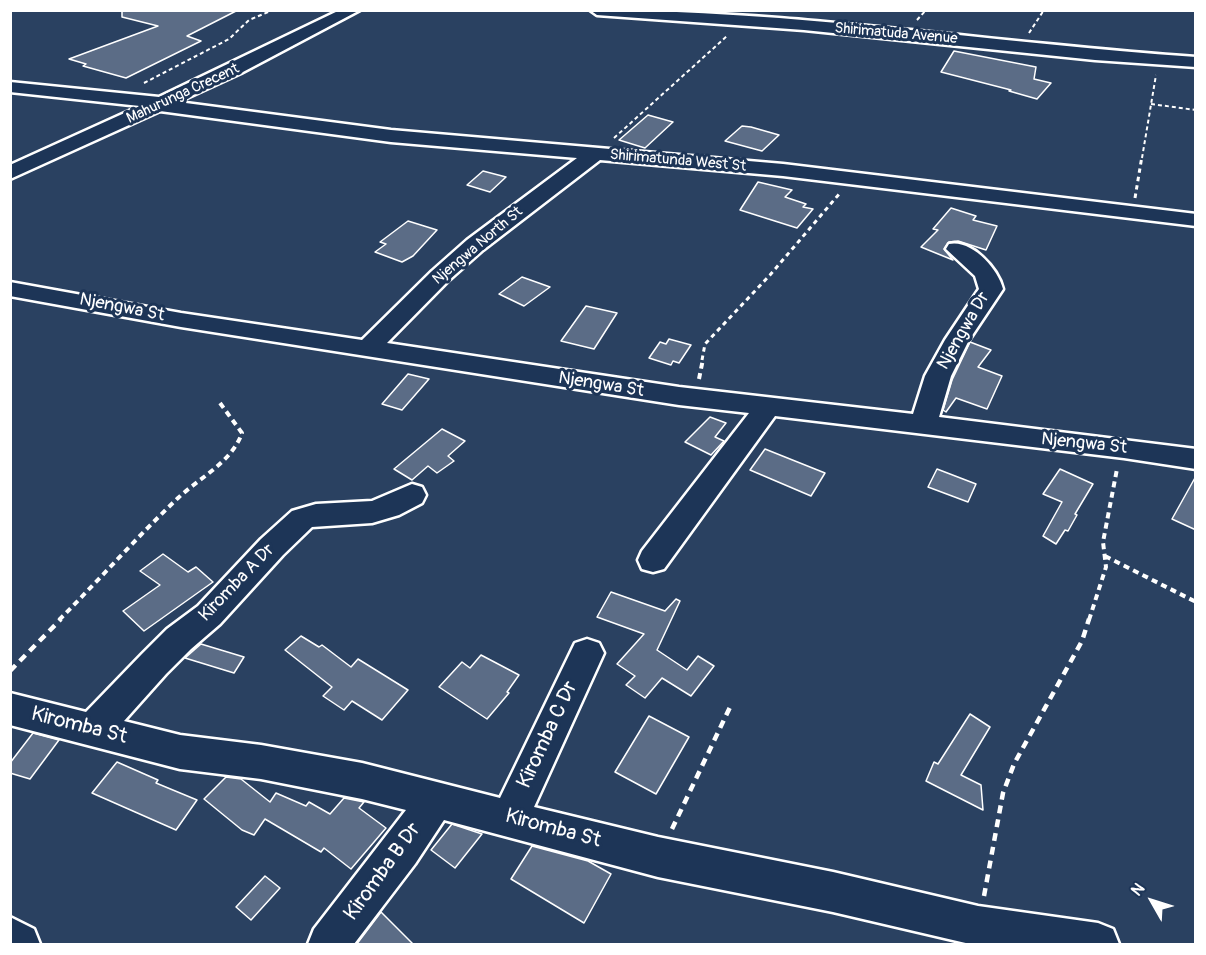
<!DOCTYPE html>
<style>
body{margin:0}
#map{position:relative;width:1206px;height:955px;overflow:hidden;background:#2a4161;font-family:Pangolin,sans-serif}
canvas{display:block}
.frame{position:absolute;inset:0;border:12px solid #fff;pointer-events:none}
.north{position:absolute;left:1122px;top:871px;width:60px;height:60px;-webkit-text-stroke:4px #1d3557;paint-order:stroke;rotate:309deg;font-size:16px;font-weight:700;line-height:24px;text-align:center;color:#fff}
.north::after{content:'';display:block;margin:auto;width:21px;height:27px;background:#fff;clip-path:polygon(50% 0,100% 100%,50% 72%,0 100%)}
</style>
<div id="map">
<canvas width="1206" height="955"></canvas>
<div class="frame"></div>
<div class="north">N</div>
</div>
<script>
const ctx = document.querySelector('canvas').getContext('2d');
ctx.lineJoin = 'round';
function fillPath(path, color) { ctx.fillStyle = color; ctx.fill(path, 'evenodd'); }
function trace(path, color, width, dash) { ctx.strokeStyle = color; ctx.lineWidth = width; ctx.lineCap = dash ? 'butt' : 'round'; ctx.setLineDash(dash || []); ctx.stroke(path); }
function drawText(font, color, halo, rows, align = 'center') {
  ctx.font = font + ' Pangolin,sans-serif'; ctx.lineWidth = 6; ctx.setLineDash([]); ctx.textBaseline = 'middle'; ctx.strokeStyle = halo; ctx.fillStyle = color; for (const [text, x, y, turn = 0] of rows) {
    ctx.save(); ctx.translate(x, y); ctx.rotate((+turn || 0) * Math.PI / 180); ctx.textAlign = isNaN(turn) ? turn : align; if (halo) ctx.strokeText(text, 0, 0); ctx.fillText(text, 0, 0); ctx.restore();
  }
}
const building = new Path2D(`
 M 122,10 L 238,10 L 187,36 L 201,41 L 126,78 L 83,66 L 86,64 L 69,59 L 158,26 L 122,17 Z
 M 954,51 L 1036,67 L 1034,79 L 1051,83 L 1037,99 L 1009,91 L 1011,90 L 941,72 Z
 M 648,115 L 673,122 L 645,148 L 619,140 Z
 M 742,126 L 751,127 L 779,135 L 762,151 L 725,141 Z
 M 483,171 L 506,177 L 490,192 L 467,185 Z
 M 758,182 L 792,190 L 785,197 L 806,204 L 803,207 L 813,209 L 797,228 L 740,210 Z
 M 951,208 L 976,216 L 973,220 L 997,226 L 986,250 L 958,241 L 949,242 L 944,249 L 953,260 L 921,247 L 938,230 L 933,229 Z
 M 408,221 L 437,230 L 413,256 L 402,262 L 375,252 L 386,244 L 380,242 Z
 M 522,277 L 550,287 L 524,306 L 499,294 Z
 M 586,306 L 617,313 L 594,349 L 561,341 Z
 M 669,339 L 691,345 L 679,363 L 673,361 L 671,365 L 649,358 L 660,342 L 666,344 Z
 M 970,342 L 991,350 L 978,367 L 1002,376 L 987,409 L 956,398 L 946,412 L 943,410 L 952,380 Z
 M 408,374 L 429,379 L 402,410 L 382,404 Z
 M 710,417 L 726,423 L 715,437 L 724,441 L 711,455 L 685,442 Z
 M 442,429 L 465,441 L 448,456 L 454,461 L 437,473 L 428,466 L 412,480 L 394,469 Z
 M 765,449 L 825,473 L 811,496 L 750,470 Z
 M 937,469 L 976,484 L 968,502 L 928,487 Z
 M 1060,469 L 1093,484 L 1075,514 L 1077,515 L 1068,531 L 1065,530 L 1056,544 L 1043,536 L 1062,502 L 1043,494 Z
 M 1196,476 L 1196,530 L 1172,519 Z
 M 163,554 L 188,572 L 196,567 L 213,582 L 144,631 L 123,611 L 160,585 L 140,571 Z
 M 611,592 L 665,611 L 676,599 L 680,601 L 657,650 L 687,670 L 698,656 L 714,666 L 691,696 L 662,678 L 645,698 L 626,685 L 635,676 L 617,664 L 644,634 L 597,617 Z
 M 301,636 L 319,647 L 322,645 L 351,667 L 358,659 L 408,690 L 382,720 L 352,701 L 344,710 L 323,696 L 332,687 L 285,650 Z
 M 201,644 L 244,657 L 234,673 L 185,658 Z
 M 481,655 L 519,675 L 507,692 L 509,693 L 487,719 L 439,687 L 462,662 L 470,668 Z
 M 970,714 L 990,727 L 961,775 L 981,785 L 983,810 L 926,781 L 934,762 L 938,764 Z
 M 649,716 L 689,737 L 656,794 L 615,772 Z
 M 33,733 L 59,740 L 30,779 L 10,773 L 10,763 Z
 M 117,762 L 158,780 L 156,783 L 197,800 L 176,830 L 92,793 Z
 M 226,777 L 241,779 L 270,802 L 276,793 L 306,806 L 309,802 L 330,814 L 344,798 L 364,802 L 359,808 L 386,828 L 351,869 L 324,848 L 321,852 L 265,819 L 254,835 L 242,830 L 204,799 Z
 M 452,824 L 482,834 L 455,868 L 431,850 Z
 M 532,846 L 588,861 L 611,874 L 584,923 L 511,879 Z
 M 265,876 L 280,888 L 251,920 L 236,907 Z
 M 381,912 L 414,945 L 356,945 Z`);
fillPath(building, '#5b6c86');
trace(building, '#fff', 1.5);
const minor = new Path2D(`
 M 340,10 L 360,10 L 241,73 L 178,102 L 391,130 L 783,164 L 1196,214 L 1196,226 L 783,176 L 600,160 L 483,250 L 448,281 L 387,343 L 679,387 L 913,414 L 925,376 L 945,340 L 979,289 L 975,276 L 946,249 L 949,244 C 971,239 998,268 1003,289 L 969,340 L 951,376 L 939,417 L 1196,449 L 1196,469 L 1124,458 L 775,416 L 664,569 L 653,572 L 642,569 L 638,560 L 642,551 L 749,413 L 679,405 L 181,327 L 10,296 L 10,282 L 181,313 L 362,340 L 432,271 L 467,240 L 577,158 L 391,142 L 160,111 L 10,179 L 10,165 L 140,106 L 10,92 L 10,82 L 159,97 Z
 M 590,10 C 792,10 993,43 1196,57 L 1196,67 L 1095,60 L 804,30 L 597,15 Z
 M 412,484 L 422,487 L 426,495 L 422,503 L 399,515 L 372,523 L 312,527 L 283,555 L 220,624 L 191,649 L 166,674 L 124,721 L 180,735 L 261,745 L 362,763 L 500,798 L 575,643 L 587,639 L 599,643 L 604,653 L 534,807 L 658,837 L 833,872 L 978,906 L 1098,923 L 1113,929 L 1119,944 L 970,944 L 833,912 L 658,877 L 444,820 L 415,864 L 354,944 L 308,944 L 314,929 L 406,810 L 362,799 L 261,779 L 180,769 L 10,725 L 10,693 L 86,712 L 142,654 L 167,629 L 198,606 L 261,539 L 292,511 L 316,504 L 372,501 Z
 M 10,917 L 34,929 L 40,944 L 10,944 Z`);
trace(minor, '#fff', 5);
trace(new Path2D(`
 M 917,20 L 926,10
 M 1029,33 L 1044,10
 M 144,83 L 229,39 L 249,20 L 273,10
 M 1151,104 L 1196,110
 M 614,138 L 727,36
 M 1142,158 L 1156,75`), '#fff', 2, [4, 3]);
trace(new Path2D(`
 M 1135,198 L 1142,156
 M 702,360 L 705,344 L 770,275 L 840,193`), '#fff', 3, [4.5, 4]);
trace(new Path2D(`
 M 699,379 L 703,359
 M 1105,556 L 1196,602
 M 59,620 C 99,580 137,537 178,498 C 199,478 232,462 242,433 L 220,403
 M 1089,620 L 1106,567 L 1103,542 L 1117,469`), '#fff', 4, [6, 4.5]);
trace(new Path2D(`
 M 10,671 L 61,619
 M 672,829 L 732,703
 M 984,896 L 1003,793 L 1014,764 L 1082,641 L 1089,619`), '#fff', 4.5, [8, 6]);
fillPath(minor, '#1d3557');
drawText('15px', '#fff', '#1d3557', [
 ["Shirimatuda Avenue",896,34,5],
 ["Mahurunga Crecent",183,94,-25],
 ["Shirimatunda West St",678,161,5],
 ["Njengwa North St",478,246,-40]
]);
drawText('18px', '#fff', '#1d3557', [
 ["Njengwa St",122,308,11],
 ["Njengwa Dr",964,331,-60],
 ["Njengwa St",601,385,9],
 ["Njengwa St",1084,444,6],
 ["Kiromba A Dr",237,583,-46]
]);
drawText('21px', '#fff', '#1d3557', [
 ["Kiromba St",79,726,14],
 ["Kiromba C Dr",548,735,-65],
 ["Kiromba St",553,829,15],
 ["Kiromba B Dr",383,872,-54]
]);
</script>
